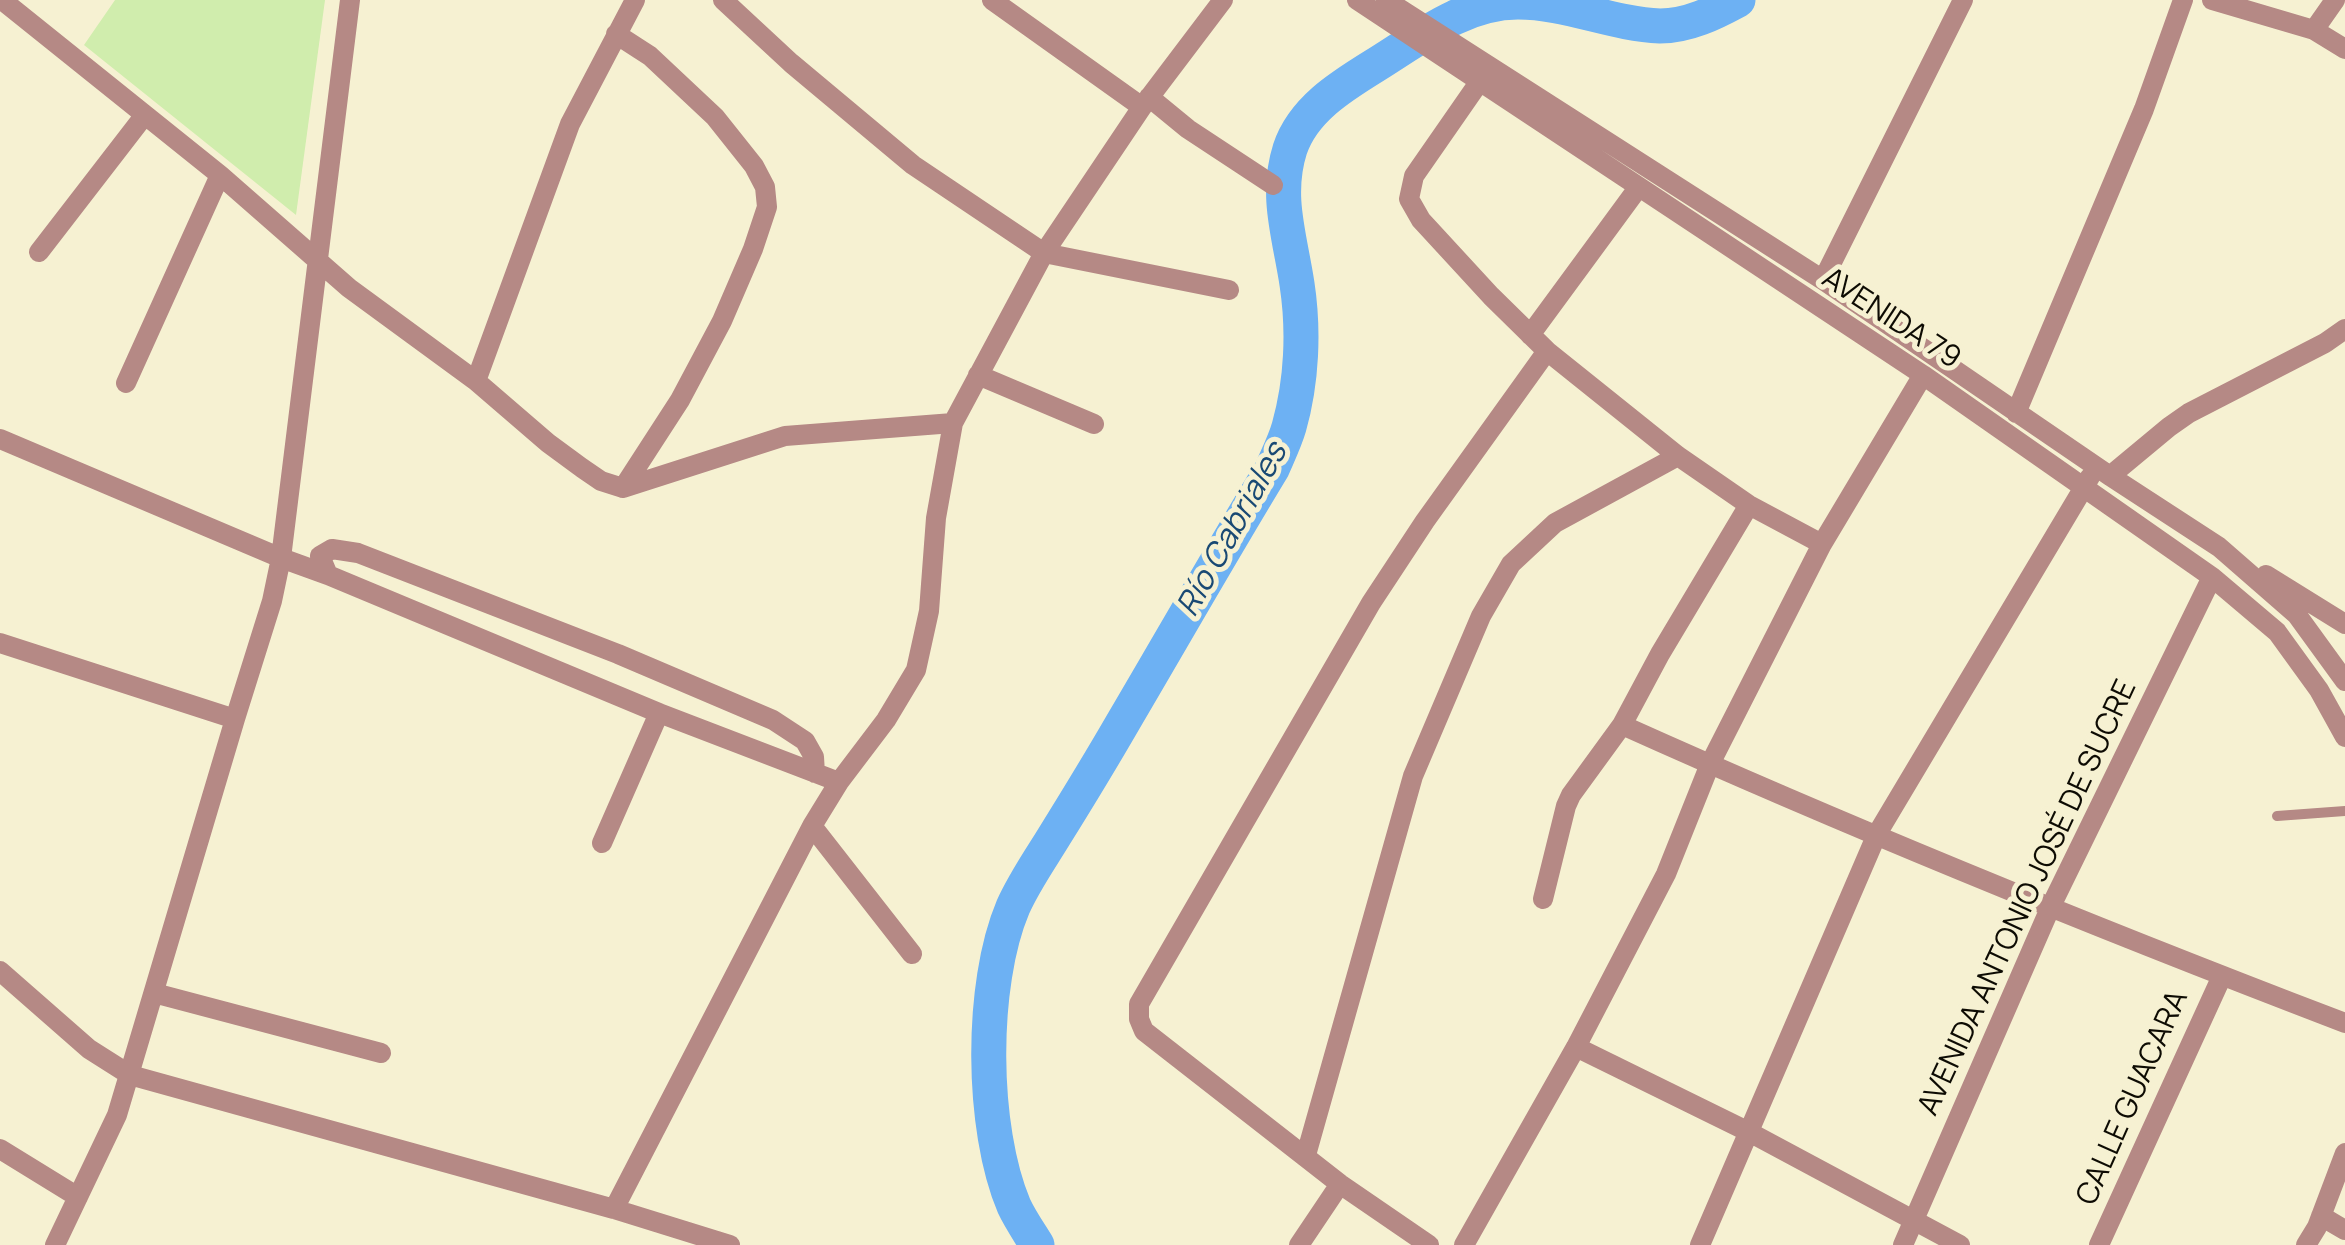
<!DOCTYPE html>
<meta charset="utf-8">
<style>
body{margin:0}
canvas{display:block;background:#f6f1d2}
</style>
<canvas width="2345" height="1245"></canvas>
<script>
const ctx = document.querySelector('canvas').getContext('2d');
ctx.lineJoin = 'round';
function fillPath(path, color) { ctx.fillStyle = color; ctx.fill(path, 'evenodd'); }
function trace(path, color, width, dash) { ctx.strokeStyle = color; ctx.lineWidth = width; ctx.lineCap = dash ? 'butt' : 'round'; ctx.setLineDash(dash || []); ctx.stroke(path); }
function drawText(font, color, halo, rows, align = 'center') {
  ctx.font = font + ' Manrope,sans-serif'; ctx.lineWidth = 10; ctx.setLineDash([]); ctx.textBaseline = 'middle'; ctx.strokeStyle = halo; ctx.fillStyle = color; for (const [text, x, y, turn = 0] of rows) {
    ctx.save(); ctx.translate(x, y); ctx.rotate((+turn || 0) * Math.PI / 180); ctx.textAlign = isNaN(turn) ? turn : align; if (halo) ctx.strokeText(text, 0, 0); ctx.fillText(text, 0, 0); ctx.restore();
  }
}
fillPath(new Path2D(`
 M 115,0 L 325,0 L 296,215 L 84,45 Z`), '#d0edad');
trace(new Path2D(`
 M 1037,1245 C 1029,1232 1020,1219 1014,1206 C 981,1128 980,985 1013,907 C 1024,882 1041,858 1055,835 C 1078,798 1100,762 1122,724 C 1172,639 1221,553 1272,469 C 1278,455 1285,441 1289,427 C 1302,381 1304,330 1297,284 C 1290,237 1275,196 1290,149 C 1303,110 1340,87 1374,66 C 1418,39 1463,2 1518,2 C 1566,2 1612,24 1660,26 C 1688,26 1714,13 1738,0`), '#6db1f3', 35);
trace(new Path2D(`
 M 2277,816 L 2345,811`), '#b58985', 10);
trace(new Path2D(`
 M 2,0 L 220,175 L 349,288 L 476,381 L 548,443 L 582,468 L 601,481 L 623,488 L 785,436 L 953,423 L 1044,253 L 1142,107 L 1223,0
 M 723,0 L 791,63 L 913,165 L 1044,253 L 1229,290
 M 992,0 L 1142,107
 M 1357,0 L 1923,375 L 2212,577 L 2277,632 L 2319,690 L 2345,737
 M 1386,0 L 1823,280 L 2110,476 L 2219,547 L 2297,615 L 2345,681
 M 2212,0 L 2314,30 L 2345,49
 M 2314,30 L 2335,0
 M 616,34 L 650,56 L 715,117 L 754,166 L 765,187 L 767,207 L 753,249 L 722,321 L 680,400 L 623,488
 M 1480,81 L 1414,176 L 1409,199 L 1421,220 L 1491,296 L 1547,351 L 1678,456 L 1749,505 L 1822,544
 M 1149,97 L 1188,129 L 1273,185
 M 39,252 L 144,116
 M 1823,280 L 1963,0
 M 1530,335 L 1638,188
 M 978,375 L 1094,424
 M 476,381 L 570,124 L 635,0
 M 126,383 L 220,175
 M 2016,413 L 2144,109 L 2183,0
 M 0,439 L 281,558 L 328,575 L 659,713 L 839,782
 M 2110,476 L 2169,427 L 2189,413 L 2325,343 L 2345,329
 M 328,575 L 320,556 L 332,549 L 358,553 L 618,654 L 773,720 L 805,741 L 814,757 L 815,773
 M 2266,575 L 2345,624
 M 0,643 L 235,719
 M 1622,725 C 1860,832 2102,930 2345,1023
 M 602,843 L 659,713
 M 1543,899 L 1566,806 L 1571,795 L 1622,725 L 1660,654 L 1749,505
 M 912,954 L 812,826 L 839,782 L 886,720 L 916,670 L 929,611 L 936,518 L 953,423
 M 0,971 L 89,1049 L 130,1075 L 614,1209 L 730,1245
 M 154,993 L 381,1053
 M 1576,1047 L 1749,1132 L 1960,1245
 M 0,1149 L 78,1197
 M 1306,1155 L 1413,776 L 1481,616 L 1511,564 L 1555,523 L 1678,456
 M 614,1209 L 812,826
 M 2321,1216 L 2345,1230
 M 55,1245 L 117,1115 L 235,719 L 272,601 L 281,558 L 350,0
 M 1299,1245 L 1340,1184
 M 1429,1245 L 1340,1184 L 1144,1031 L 1139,1019 L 1139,1004 L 1371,603 L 1425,521 L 1547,351
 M 1464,1245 L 1576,1047 L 1666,874 L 1710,764 L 1822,544 L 1923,375
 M 1700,1245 L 1877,834 L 2090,477
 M 1903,1245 L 2051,906 L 2212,577
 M 2099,1245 L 2222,976
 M 2306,1245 L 2317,1227 L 2345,1153`), '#b58985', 20);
drawText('30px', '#0d0b03', '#f6f1d2', [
 ["AVENIDA 79",1891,319,33],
 ["AVENIDA ANTONIO JOSÉ DE SUCRE",2028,898,-65],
 ["CALLE GUACARA",2133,1098,-66]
]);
drawText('italic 32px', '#194974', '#f6f1d2', [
 ["Río Cabriales",1233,530,-61]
]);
</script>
